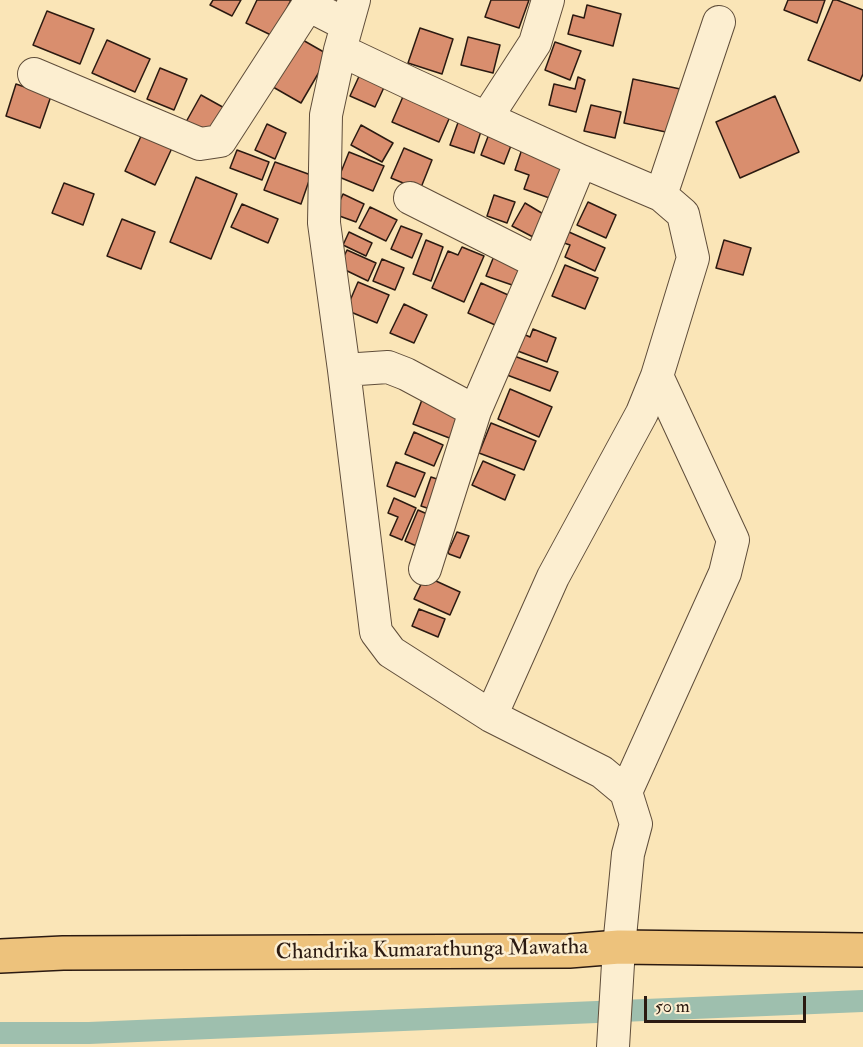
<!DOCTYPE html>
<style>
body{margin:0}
#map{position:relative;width:863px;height:1047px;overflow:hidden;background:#fae5b7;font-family:"IM FELL Double Pica",serif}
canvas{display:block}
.scale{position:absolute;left:644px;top:996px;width:162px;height:27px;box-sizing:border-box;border:3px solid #2b1a11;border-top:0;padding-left:8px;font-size:18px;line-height:21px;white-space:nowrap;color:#2b1a11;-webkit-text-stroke:4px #fceed0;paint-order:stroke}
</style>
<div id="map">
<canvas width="863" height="1047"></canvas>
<div class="scale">50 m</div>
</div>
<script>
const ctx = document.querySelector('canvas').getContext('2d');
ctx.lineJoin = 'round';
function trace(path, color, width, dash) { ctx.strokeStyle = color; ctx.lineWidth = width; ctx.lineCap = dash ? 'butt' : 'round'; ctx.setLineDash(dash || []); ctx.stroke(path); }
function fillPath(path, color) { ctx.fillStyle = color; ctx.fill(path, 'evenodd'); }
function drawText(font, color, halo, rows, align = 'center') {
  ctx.font = font + ' "IM FELL Double Pica",serif'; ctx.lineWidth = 5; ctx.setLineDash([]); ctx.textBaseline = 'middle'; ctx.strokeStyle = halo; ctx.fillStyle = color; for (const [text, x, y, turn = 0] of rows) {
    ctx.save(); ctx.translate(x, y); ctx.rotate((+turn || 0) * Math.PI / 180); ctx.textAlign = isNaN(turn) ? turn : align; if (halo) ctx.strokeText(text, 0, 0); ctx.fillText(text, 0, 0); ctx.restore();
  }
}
trace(new Path2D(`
 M 0,1033 L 89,1033 L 863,1001`), '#9ebfae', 22);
const building = new Path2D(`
 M 213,0 L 241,0 L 232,16 L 210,5 Z
 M 257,0 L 291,0 L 273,36 L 246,23 Z
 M 491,0 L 529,0 L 519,28 L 485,17 Z
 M 788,0 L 825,0 L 817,23 L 784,10 Z
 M 833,0 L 837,0 L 863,10 L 863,74 L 860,81 L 808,60 Z
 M 587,5 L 621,14 L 613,46 L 568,34 L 573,15 L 584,18 Z
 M 47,11 L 94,29 L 80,64 L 33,45 Z
 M 420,28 L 453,39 L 442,74 L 408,63 Z
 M 468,37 L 500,45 L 493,73 L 461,65 Z
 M 301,39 L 329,55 L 301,103 L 273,87 Z
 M 107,40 L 150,59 L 135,92 L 92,73 Z
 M 555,42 L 581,51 L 570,80 L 545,70 Z
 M 160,68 L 187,79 L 174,110 L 147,99 Z
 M 361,72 L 386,83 L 375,107 L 350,96 Z
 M 578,77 L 585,80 L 576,112 L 549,105 L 554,84 L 575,89 Z
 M 633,79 L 685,90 L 675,134 L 624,123 Z
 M 16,84 L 51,96 L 40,128 L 6,116 Z
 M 405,92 L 452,112 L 439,142 L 392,122 Z
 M 201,95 L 228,110 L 213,137 L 186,122 Z
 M 775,96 L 799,152 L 740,178 L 716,122 Z
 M 591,105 L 621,112 L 615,138 L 584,131 Z
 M 460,117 L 483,125 L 474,153 L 450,145 Z
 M 267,124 L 286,133 L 275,159 L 255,150 Z
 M 361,125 L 393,143 L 382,162 L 351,145 Z
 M 142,134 L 172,148 L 155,185 L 125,171 Z
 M 489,134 L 512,143 L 504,164 L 481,155 Z
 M 523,146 L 568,162 L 555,200 L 524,189 L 529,175 L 515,170 Z
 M 404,148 L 432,160 L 420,190 L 391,178 Z
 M 237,150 L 269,162 L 262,180 L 230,168 Z
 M 349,152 L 384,166 L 373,191 L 339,177 Z
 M 275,162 L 311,175 L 301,204 L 264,190 Z
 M 196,177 L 237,194 L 211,259 L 170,242 Z
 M 64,183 L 94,194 L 83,225 L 52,213 Z
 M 343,194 L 364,204 L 356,222 L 334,214 Z
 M 494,195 L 515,202 L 507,223 L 487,216 Z
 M 588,202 L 616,215 L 606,238 L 577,225 Z
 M 525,203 L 545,215 L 533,237 L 512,226 Z
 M 242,204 L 278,219 L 268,243 L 231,227 Z
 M 370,207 L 397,220 L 386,241 L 359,228 Z
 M 122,219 L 155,232 L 141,269 L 107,256 Z
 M 401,226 L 422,234 L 412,258 L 391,249 Z
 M 349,232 L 372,243 L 366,256 L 343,245 Z
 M 569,232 L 605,248 L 595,271 L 565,257 L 570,245 L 564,243 Z
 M 426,240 L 443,247 L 431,281 L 413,274 Z
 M 724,240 L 751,248 L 743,275 L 716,268 Z
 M 462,247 L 484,256 L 464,302 L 432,288 L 448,251 L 458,255 Z
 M 347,250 L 376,263 L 368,281 L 339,267 Z
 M 494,256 L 522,266 L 515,286 L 486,276 Z
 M 382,259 L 404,268 L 395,290 L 373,281 Z
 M 565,265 L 598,278 L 585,309 L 552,296 Z
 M 358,282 L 389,295 L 377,323 L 346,310 Z
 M 481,283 L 515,298 L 502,328 L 468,313 Z
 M 404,304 L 427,315 L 414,343 L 390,333 Z
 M 533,329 L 556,338 L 547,362 L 515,350 L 521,333 L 530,337 Z
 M 514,356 L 558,372 L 550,391 L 507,375 Z
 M 510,389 L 552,407 L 539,437 L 498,419 Z
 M 423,397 L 462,412 L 452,439 L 413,424 Z
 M 491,423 L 536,441 L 524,470 L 479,453 Z
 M 414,432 L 443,445 L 434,466 L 405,454 Z
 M 483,461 L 515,475 L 505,500 L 472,485 Z
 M 396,462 L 425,473 L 415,497 L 387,486 Z
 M 431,477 L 446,482 L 436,511 L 421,506 Z
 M 394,498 L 416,508 L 402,540 L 390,535 L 398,517 L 388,513 Z
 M 418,510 L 434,517 L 421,548 L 405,541 Z
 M 457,532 L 469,536 L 460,558 L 449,554 L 448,552 Z
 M 425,576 L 460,592 L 450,615 L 414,599 Z
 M 419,609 L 445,619 L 438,637 L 412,626 Z`);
fillPath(building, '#d98e6e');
trace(building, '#2b1a11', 1.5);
const minor = new Path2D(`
 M 354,0 L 340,50 L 326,115 L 324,223 L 344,370 L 376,632 L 391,652 L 491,716 L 602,772 L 626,792 L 636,824 L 628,854 L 619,947 L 613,1047
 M 340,50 L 414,85 L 581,161 L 661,195 L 683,214 L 693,258 L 657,376 L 733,540 L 725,573 L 626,792
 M 34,74 L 200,144 L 220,141 L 308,5 L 347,25
 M 487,117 L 535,43 L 548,0
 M 661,195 L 719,22
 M 410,198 L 539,263
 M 344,370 L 388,367 L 406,374 L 475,411
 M 425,569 L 475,411 L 539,263 L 581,161
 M 491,716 L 553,577 L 642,413 L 657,376`);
const major = new Path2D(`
 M 0,956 L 63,953 L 569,951 L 619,947 L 863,950`);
trace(minor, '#5f4d3a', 34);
trace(major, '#2b1a11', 36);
trace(minor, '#fceed0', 32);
trace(major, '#edc27c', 33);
drawText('22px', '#2b1a11', '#fceed0', [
 ["Chandrika Kumarathunga Mawatha",432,951,-1]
]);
</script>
